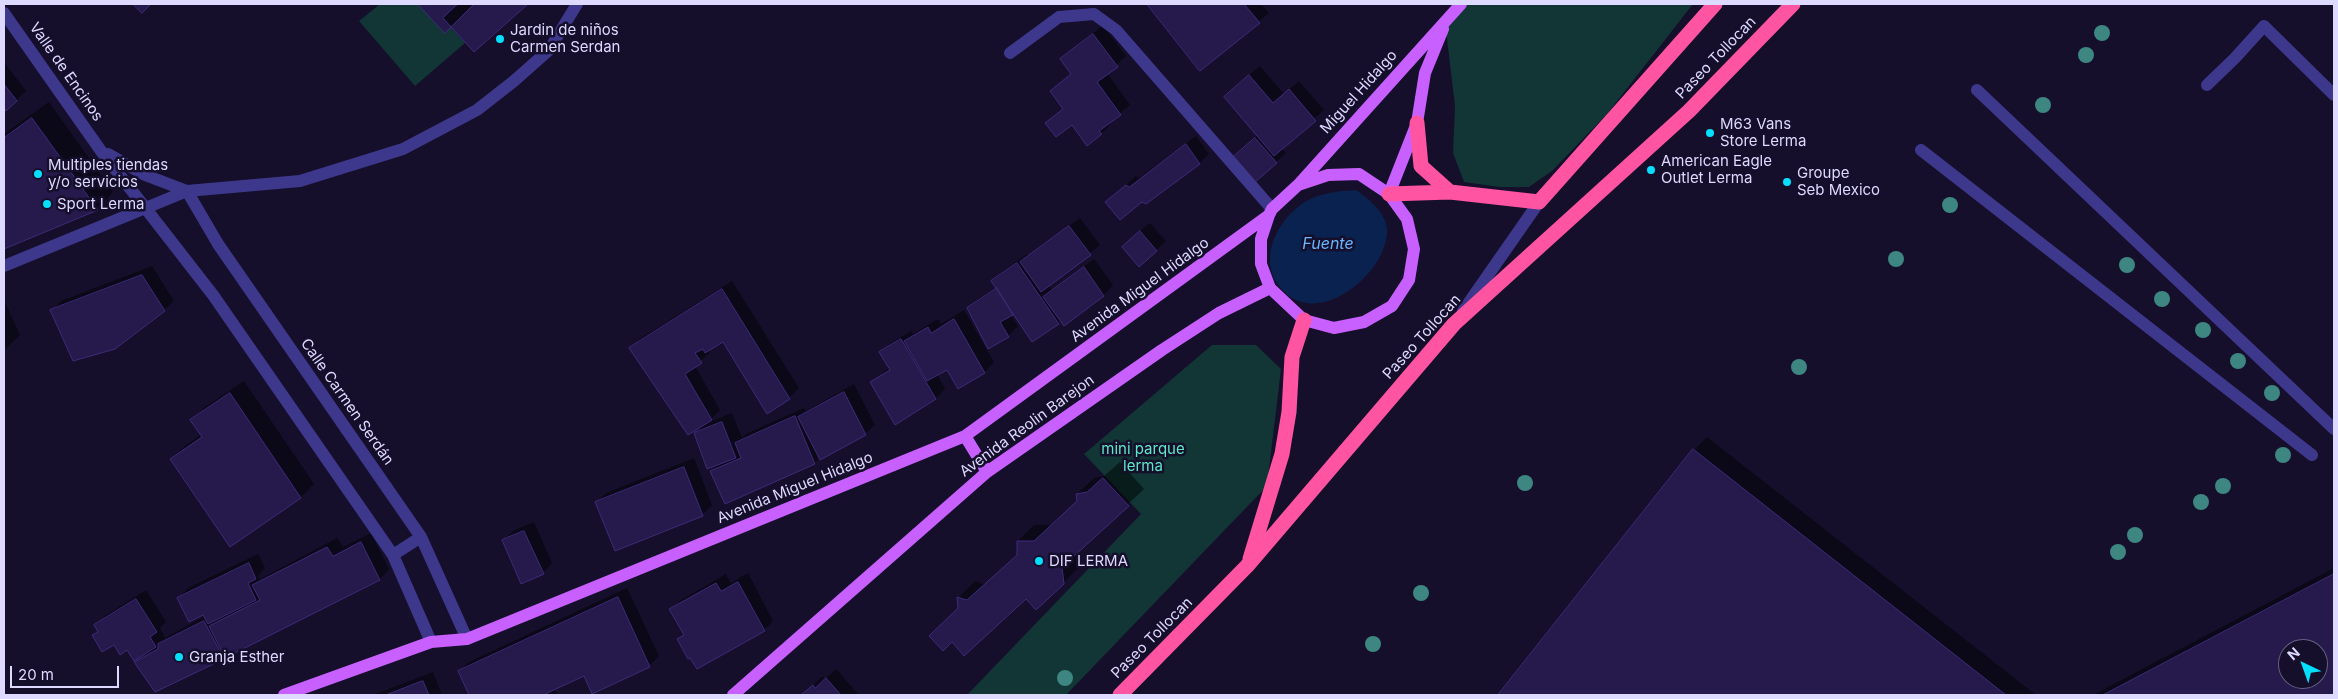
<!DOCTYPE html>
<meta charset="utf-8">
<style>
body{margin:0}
#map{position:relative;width:2338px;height:699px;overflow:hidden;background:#150f2b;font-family:Inter,sans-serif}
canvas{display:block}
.frame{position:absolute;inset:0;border:5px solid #ded9ff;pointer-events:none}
.north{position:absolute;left:2278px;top:639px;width:50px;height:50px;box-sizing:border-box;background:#150f2b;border:1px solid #656080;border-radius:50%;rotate:318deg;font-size:14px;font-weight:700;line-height:20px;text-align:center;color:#ded9ff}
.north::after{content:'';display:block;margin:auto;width:18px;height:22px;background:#05dfff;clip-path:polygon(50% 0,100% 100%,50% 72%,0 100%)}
.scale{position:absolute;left:10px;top:666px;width:109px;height:22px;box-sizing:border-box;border:2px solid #ded9ff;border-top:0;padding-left:6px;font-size:15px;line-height:18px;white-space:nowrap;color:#ded9ff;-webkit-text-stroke:4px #150f2b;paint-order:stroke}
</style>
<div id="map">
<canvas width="2338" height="699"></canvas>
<div class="frame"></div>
<div class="north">N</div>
<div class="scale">20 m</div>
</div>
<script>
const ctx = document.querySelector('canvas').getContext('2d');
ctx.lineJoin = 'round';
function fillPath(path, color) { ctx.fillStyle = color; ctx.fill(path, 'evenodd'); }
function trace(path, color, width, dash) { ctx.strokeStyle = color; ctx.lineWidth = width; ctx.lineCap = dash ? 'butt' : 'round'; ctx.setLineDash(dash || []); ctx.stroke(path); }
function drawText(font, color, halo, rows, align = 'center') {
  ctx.font = font + ' Inter,sans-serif'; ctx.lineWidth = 5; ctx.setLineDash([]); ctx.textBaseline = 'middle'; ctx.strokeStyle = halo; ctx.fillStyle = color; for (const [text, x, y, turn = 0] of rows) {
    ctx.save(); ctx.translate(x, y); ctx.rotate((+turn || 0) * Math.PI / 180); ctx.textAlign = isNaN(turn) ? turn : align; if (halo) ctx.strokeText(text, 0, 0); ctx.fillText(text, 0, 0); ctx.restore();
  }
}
fillPath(new Path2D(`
 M 380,4 L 418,4 L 444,32 L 450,26 L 465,43 L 415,86 L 359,21 Z
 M 1463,4 L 1693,4 L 1607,114 L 1552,171 L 1529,187 L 1499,187 L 1464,182 L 1453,153 L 1455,106 L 1445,22 Z
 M 1212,345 L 1256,345 L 1281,369 L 1267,486 L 1066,695 L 967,695 L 1141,514 L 1084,454 Z`), '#123535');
fillPath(new Path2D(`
 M 1356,190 C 1370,200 1389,215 1387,234 C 1383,279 1310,334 1277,283 C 1257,252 1284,209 1315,197 C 1329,192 1342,191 1356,190 Z`), '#0a224f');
fillPath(new Path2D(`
 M 420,4 L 526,4 L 474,50 L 451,25 L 445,31 Z
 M 1148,4 L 1261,4 L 1269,13 L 1200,69 Z
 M 1103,25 L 1126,56 L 1107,73 L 1130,105 L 1109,122 L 1111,124 L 1102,133 L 1088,144 L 1072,124 L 1047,123 L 1064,108 L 1051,91 L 1072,73 L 1062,59 Z
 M 4,62 L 26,91 L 7,109 L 4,105 Z
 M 1260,66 L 1284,94 L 1299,81 L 1324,110 L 1281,148 L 1286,153 L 1276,162 L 1233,158 L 1258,135 L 1235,87 Z
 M 49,102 L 113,192 L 97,209 L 4,248 L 4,134 Z
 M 1196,136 L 1209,154 L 1200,163 L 1146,203 L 1142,201 L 1107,202 L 1136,176 L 1139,178 Z
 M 1080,218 L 1100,245 L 1048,285 L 1052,290 L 1094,259 L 1113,285 L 1104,295 L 1065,324 L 1061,320 L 1058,323 L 1014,313 L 1011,315 L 1018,326 L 1008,336 L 968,309 L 978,299 L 996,287 L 992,281 L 1002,272 L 1027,254 L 1029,256 Z
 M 1150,223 L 1166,241 L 1156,250 L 1133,237 Z
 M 152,266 L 174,301 L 164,310 L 52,311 L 61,301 Z
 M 732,281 L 799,388 L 789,398 L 768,412 L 723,341 L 708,350 L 710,352 L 695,366 L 720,410 L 707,423 L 732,413 L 742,438 L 746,434 L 804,408 L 806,411 L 854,384 L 875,425 L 865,434 L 820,457 L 815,463 L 725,503 L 711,471 L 720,463 L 695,434 L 703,425 L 631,348 L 640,339 Z
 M 4,300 L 20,335 L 4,350 Z
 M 964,310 L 994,362 L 985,372 L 959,387 L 947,368 L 937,374 L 945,389 L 936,398 L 895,423 L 872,383 L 890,367 L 881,352 L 891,343 L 911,331 L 913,334 L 938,319 L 941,324 Z
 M 244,381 L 314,484 L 301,497 L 230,545 L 171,459 L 185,446 L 202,434 L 192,420 L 205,407 Z
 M 1707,437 L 2036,695 L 1500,695 L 1694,450 Z
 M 694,458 L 712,505 L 703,514 L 616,549 L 597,502 L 606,493 Z
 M 1120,462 L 1144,489 L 1078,551 L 1080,566 L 1063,583 L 1026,597 L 959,608 L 959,597 L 975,581 L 984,584 L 1018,554 L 1018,541 L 1034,525 L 1052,525 L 1079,500 L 1077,494 L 1094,478 L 1104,476 Z
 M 534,522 L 552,563 L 543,573 L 503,541 L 513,531 Z
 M 371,533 L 389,569 L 380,579 L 223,658 L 135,662 L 141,656 L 127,648 L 93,636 L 98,630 L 96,625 L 105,616 L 146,590 L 166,622 L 160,628 L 165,638 L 205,616 L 179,598 L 188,588 L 258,554 L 265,568 L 258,576 L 260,579 L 337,538 L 343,547 Z
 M 2334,568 L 2334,695 L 2093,695 ZM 2288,649 L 2318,649 L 2318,679 L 2288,679 Z
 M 748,573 L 773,621 L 764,630 L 678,639 L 684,633 L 671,609 L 681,600 L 726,574 L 731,583 Z
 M 627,588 L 659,656 L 649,666 L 593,692 L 584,674 L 554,688 L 557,695 L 470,695 L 459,671 L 469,662 Z
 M 836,669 L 859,695 L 802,695 L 823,676 L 825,679 Z
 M 433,672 L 442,695 L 373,695 Z`), '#0007');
const building = new Path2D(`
 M 133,4 L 151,4 L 142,13 Z
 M 418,4 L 474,4 L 445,33 Z
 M 458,4 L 528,4 L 474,52 L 443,18 Z
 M 1147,4 L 1244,4 L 1260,23 L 1200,71 Z
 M 1093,34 L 1118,67 L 1097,82 L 1121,115 L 1099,131 L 1102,134 L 1087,146 L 1072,125 L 1056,137 L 1045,123 L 1063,109 L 1050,91 L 1071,74 L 1060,59 Z
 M 1249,75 L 1273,103 L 1289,89 L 1316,121 L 1274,156 L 1224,97 Z
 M 4,84 L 17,101 L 6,111 L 4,107 Z
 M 32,118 L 98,210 L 4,249 L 4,138 Z
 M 1255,138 L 1277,163 L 1254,183 L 1232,158 Z
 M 1186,144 L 1200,164 L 1146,204 L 1142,202 L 1120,220 L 1105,202 L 1126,185 L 1129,187 Z
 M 1069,226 L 1091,255 L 1041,292 L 1020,262 Z
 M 1140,231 L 1157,251 L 1139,267 L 1122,247 Z
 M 1017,263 L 1059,324 L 1032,342 L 991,281 Z
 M 1084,267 L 1104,296 L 1064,326 L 1043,297 Z
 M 142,275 L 165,311 L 115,349 L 73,361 L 50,310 Z
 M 997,288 L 1013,315 L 1000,322 L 1009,337 L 988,349 L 967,308 Z
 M 722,289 L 790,399 L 767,414 L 723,342 L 705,353 L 703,349 L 695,353 L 702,363 L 685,374 L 712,420 L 688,435 L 629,348 Z
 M 954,319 L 985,373 L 958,389 L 947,370 L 927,381 L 904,341 L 928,327 L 931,333 Z
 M 901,339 L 936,399 L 895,425 L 870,382 L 890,370 L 879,352 Z
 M 844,392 L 866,435 L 820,460 L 798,417 Z
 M 230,393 L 301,498 L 230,547 L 170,459 L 202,437 L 190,420 Z
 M 795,416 L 815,464 L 725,504 L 710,471 L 741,458 L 735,443 Z
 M 722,422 L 736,458 L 707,469 L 694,433 Z
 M 1693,449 L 2006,695 L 1498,695 Z
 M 684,467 L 703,516 L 615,551 L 595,502 Z
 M 1103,478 L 1129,506 L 1062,567 L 1064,584 L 1036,610 L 1026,599 L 964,656 L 952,642 L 943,651 L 929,636 L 958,608 L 957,597 L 967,600 L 1017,555 L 1017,541 L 1034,541 L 1077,501 L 1076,494 L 1087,492 Z
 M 524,531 L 544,574 L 521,584 L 502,540 Z
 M 361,542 L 380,580 L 225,658 L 209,626 L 260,600 L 252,585 L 327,547 L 333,556 Z
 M 249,563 L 256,579 L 248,583 L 256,600 L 208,624 L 203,615 L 189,622 L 177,598 Z
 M 2334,574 L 2334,695 L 2103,695 ZM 2288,649 L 2318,649 L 2318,679 L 2288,679 Z
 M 738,582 L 765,631 L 697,669 L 690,658 L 688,659 L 677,639 L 684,635 L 669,609 L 716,583 L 721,591 Z
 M 618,597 L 650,667 L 592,694 L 584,676 L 543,695 L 469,695 L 458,671 Z
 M 136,599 L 157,632 L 150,637 L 156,647 L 134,661 L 127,650 L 120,655 L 114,645 L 102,652 L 92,635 L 98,632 L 94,625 Z
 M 204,621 L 224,659 L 155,692 L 134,662 L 158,649 L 158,644 Z
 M 826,678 L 841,695 L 801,695 L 813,685 L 815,688 Z
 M 423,681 L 429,695 L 386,695 Z`);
fillPath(building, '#261a4d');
trace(building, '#3d2b7a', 1);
trace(new Path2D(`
 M 4,13 L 101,151 L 213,295 L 393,555 L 431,642
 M 1010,53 L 1059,17 L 1094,14 L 1116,30 L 1272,209
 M 2207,85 L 2235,58 L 2264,26 L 2334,95
 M 1977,90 L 2334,429
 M 1921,150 L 2312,455
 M 108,154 L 145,175 L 187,191 L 218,244 L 421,537 L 467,639
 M 4,266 L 187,191 L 300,181 L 403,149 L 477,110 L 514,81 L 549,50 L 577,4
 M 1463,311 L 1539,202
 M 393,555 L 421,537`), '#3e388c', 12);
trace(new Path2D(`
 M 1359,174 L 1389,194 L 1407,219 L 1414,249 L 1409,280 L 1392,306 L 1364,322 L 1334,328 L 1304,320 L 1270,288 L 1261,264 L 1261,239 L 1269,215 L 1272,209 L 1298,185 L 1328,175 Z
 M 1299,184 L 1461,4
 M 1389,194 L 1417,123 L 1425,73 L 1443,29
 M 965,436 L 987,472
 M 284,695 L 431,642 L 467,639 L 965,436 L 1269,215
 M 733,695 L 987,472 L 1162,350 L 1219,313 L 1270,288`), '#c860ff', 12);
trace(new Path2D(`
 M 1417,123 L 1421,166 L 1450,192
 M 1389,194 L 1450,192 L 1539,202 L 1715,4
 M 1250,559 L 1282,454 L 1289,412 L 1292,357 L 1304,320
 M 1120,695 L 1247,566 L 1454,324 L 1689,111 L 1793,4`), '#ff54a1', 15);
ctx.fillStyle = '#3d8681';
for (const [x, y] of [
 [2102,33],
 [2086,55],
 [2043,105],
 [1950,205],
 [1896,259],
 [2127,265],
 [2162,299],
 [2203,330],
 [2238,361],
 [1799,367],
 [2272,393],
 [2283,455],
 [1525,483],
 [2223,486],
 [2201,502],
 [2135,535],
 [2118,552],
 [1421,593],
 [1373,644],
 [1065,678]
]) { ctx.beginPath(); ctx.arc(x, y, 8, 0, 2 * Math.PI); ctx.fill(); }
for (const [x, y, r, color] of [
 [500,39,5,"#05dfff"],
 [1710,133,5,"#05dfff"],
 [1651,170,5,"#05dfff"],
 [38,174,5,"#05dfff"],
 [1787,182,5,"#05dfff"],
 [47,204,5,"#05dfff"],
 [1039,561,5,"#05dfff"],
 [179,657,5,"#05dfff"]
]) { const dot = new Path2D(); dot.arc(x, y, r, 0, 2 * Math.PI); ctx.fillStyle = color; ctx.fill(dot); trace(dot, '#150f2b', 2); }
drawText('15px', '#ded9ff', '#150f2b', [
 ["Jardin de niños",510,30],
 ["Carmen Serdan",510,47],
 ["M63 Vans",1720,124],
 ["Store Lerma",1720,141],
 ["American Eagle",1661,161],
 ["Outlet Lerma",1661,178],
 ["Multiples tiendas",48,165],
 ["y/o servicios",48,182],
 ["Groupe",1797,173],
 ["Seb Mexico",1797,190],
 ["Sport Lerma",57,204],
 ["DIF LERMA",1049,561],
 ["Granja Esther",189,657]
], 'left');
drawText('15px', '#ded9ff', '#150f2b', [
 ["Paseo Tollocan",1716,58,-46],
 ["Valle de Encinos",66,72,55],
 ["Miguel Hidalgo",1359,92,-48],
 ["Avenida Miguel Hidalgo",1140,290,-36],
 ["Paseo Tollocan",1422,337,-48],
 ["Calle Carmen Serdán",347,402,55],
 ["Avenida Reolin Barejon",1027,426,-36],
 ["Avenida Miguel Hidalgo",795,488,-22],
 ["Paseo Tollocan",1152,638,-45]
]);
drawText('15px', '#5ee7c8', '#150f2b', [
 ["mini parque",1143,449],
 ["lerma",1143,466]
]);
drawText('italic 16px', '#67b5ff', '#150f2b', [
 ["Fuente",1328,244]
]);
</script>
